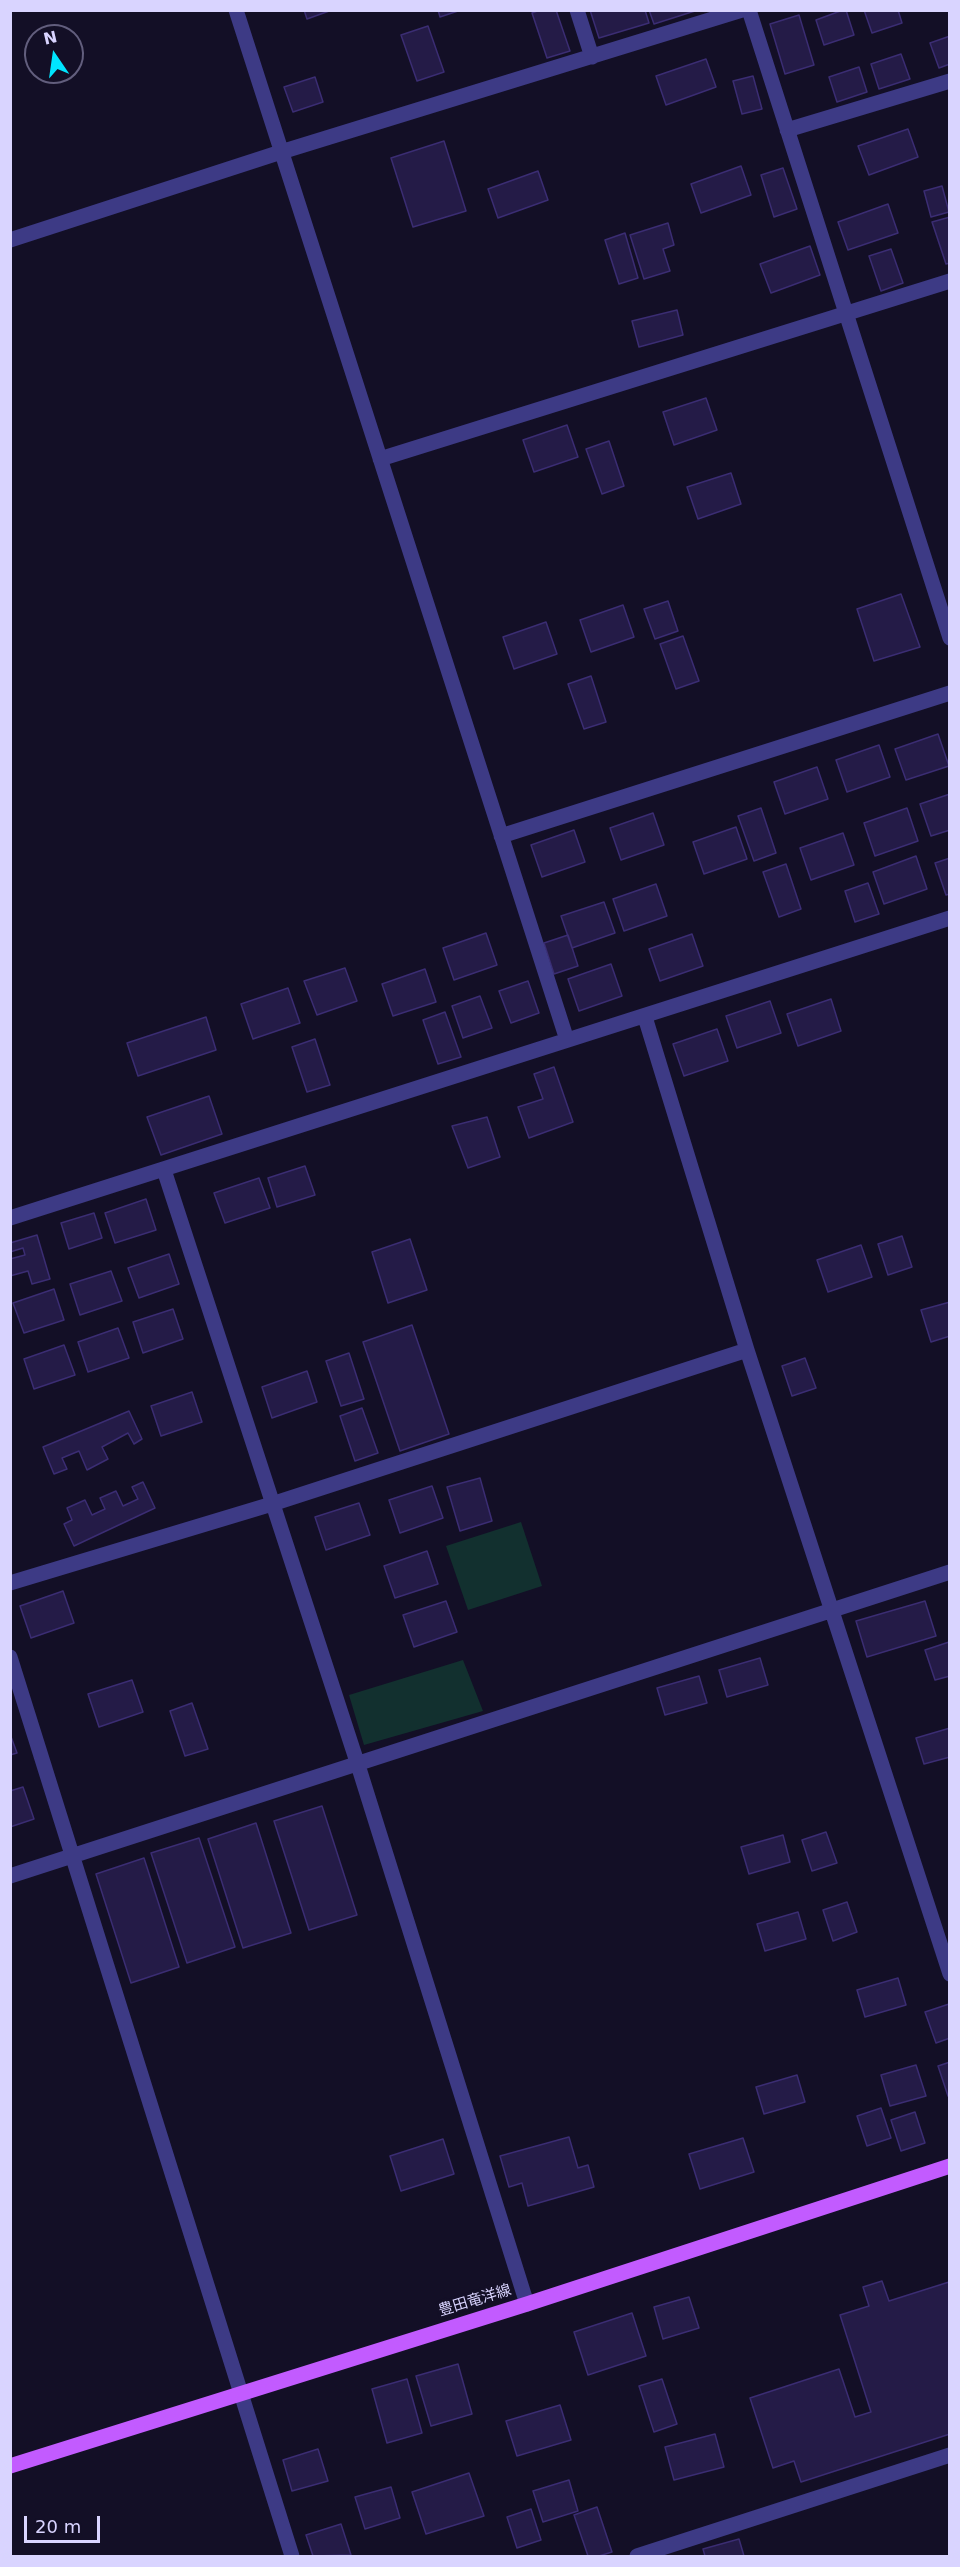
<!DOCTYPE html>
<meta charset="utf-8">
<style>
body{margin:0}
#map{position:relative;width:960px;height:2567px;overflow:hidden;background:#130f26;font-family:"DejaVu Sans",sans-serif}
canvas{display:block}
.frame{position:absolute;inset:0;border:12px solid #d9d4ff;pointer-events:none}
.north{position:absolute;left:24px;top:24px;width:60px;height:60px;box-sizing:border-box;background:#130f26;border:2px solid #625e7d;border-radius:50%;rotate:347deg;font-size:16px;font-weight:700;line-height:24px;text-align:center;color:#d9d4ff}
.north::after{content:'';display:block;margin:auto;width:21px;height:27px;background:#00e5ff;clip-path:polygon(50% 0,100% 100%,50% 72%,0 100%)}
.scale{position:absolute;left:24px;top:2516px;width:76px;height:27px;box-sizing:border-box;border:3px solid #d9d4ff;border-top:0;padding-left:8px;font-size:18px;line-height:21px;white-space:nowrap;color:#d9d4ff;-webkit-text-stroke:4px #130f26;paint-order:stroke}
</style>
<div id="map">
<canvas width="960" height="2567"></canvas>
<div class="frame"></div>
<div class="north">N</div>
<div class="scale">20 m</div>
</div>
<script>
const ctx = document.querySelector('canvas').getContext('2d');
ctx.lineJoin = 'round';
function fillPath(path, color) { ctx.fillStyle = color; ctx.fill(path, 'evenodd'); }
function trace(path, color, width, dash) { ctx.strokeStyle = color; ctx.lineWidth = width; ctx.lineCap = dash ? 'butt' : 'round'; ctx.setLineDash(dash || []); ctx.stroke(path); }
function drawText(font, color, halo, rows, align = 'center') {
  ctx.font = font + ' "DejaVu Sans","Noto Sans JP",sans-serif'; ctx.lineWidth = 6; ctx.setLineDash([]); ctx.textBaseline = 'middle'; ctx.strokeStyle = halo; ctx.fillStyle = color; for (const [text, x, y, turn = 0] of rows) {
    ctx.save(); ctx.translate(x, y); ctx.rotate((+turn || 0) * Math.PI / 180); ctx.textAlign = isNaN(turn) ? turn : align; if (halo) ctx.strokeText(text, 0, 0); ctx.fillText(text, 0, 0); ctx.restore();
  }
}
fillPath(new Path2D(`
 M 521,1522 L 542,1586 L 468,1610 L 446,1546 Z
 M 463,1660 L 483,1711 L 364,1745 L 349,1695 Z`), '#12302f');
const building = new Path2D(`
 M 304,10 L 332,10 L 307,19 Z
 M 438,10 L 461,10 L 440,17 Z
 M 540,10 L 556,10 L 570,51 L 547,58 L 532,13 Z
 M 590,10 L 645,10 L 649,23 L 599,38 Z
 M 649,10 L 698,10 L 654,24 Z
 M 843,10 L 846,10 L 854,35 L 824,45 L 816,20 Z
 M 864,10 L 898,10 L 902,23 L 872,33 Z
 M 799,15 L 814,65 L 785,74 L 770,24 Z
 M 428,26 L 444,72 L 417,81 L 401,35 Z
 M 950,36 L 950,64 L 939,68 L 930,43 Z
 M 901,54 L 910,79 L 879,89 L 871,64 Z
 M 706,59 L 716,87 L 666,105 L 656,76 Z
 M 859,67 L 867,92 L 837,102 L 829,77 Z
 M 753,76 L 762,109 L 742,114 L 733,81 Z
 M 315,77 L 323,102 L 293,112 L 284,87 Z
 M 908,129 L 918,157 L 869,175 L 858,146 Z
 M 444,141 L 466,211 L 413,227 L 391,158 Z
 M 741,166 L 751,195 L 701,213 L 691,184 Z
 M 783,168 L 797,209 L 774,217 L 761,175 Z
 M 538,171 L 548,200 L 498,218 L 488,189 Z
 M 942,186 L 949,212 L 931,217 L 924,191 Z
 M 888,204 L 898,233 L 848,250 L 838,222 Z
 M 950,217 L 950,263 L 946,264 L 932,222 Z
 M 668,223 L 674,245 L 663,249 L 670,271 L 644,279 L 630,235 Z
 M 625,233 L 638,278 L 619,284 L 605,240 Z
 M 810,246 L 820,275 L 771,293 L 760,264 Z
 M 891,249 L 903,283 L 881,291 L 869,256 Z
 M 677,310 L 683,335 L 639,347 L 632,321 Z
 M 706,398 L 717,430 L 674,445 L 663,412 Z
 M 567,425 L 578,457 L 534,472 L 523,440 Z
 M 609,441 L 624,486 L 602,494 L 586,449 Z
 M 731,473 L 741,504 L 698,519 L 687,487 Z
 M 901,594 L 920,647 L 874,661 L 857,609 Z
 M 668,601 L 678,631 L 655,639 L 644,609 Z
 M 623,605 L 634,637 L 591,652 L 580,620 Z
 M 546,622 L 557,654 L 514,669 L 503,637 Z
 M 683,636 L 699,681 L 676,689 L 660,644 Z
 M 591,676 L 606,722 L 584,729 L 568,684 Z
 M 938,734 L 949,766 L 906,780 L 895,749 Z
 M 879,745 L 890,777 L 847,792 L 836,760 Z
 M 817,767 L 828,799 L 785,814 L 774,782 Z
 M 950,794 L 950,830 L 931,836 L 920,804 Z
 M 761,808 L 776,853 L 754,861 L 738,816 Z
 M 907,808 L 918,841 L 875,856 L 864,823 Z
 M 653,813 L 664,845 L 621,860 L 610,828 Z
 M 736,827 L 747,859 L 704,874 L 693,842 Z
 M 574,830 L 585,862 L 542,877 L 531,845 Z
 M 843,833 L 854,865 L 811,880 L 800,848 Z
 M 916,856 L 927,889 L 884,904 L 873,872 Z
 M 950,858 L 950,894 L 946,895 L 935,863 Z
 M 786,864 L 801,909 L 779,917 L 763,872 Z
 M 868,883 L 879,914 L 855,922 L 845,891 Z
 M 656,884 L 667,916 L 624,931 L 613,899 Z
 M 604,902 L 615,933 L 572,948 L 561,916 Z
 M 486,933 L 497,965 L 454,980 L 443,948 Z
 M 692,934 L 703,966 L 660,981 L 649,949 Z
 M 568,935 L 578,966 L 554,974 L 544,943 Z
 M 611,964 L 622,996 L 579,1011 L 568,979 Z
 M 345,968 L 357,1001 L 317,1015 L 304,981 Z
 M 425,969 L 436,1002 L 393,1016 L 382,984 Z
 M 528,981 L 539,1013 L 511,1023 L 499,991 Z
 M 288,988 L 300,1023 L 253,1039 L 241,1004 Z
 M 480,996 L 492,1028 L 463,1038 L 452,1006 Z
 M 831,999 L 841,1031 L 798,1046 L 787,1014 Z
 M 770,1001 L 781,1033 L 737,1048 L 726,1016 Z
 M 445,1012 L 461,1057 L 438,1064 L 423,1020 Z
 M 206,1017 L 216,1050 L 138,1076 L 127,1043 Z
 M 717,1029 L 728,1061 L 684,1076 L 673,1044 Z
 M 315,1039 L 330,1085 L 307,1092 L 292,1047 Z
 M 554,1067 L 573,1122 L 529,1138 L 518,1107 L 543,1099 L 534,1074 Z
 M 209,1096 L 222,1134 L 161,1155 L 147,1117 Z
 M 487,1117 L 500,1157 L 468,1168 L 452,1126 Z
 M 305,1166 L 315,1195 L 277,1207 L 268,1178 Z
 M 259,1178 L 270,1208 L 225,1223 L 214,1193 Z
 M 146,1199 L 156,1230 L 115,1243 L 105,1213 Z
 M 94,1213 L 102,1238 L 69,1249 L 61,1223 Z
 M 37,1235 L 50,1279 L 32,1284 L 28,1271 L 10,1276 L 10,1259 L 25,1255 L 23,1248 L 10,1252 L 10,1243 Z
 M 902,1236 L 912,1267 L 888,1275 L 878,1244 Z
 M 410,1239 L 427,1290 L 388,1303 L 372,1252 Z
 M 861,1245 L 872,1277 L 828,1292 L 817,1260 Z
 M 169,1254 L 179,1284 L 139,1298 L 128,1268 Z
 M 111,1271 L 122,1301 L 80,1315 L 70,1284 Z
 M 54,1289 L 64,1320 L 24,1333 L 13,1303 Z
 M 950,1302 L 950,1336 L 931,1342 L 921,1310 Z
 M 173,1309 L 183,1339 L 143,1353 L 133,1322 Z
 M 412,1325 L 449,1434 L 400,1451 L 363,1342 Z
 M 118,1328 L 129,1358 L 88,1372 L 78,1342 Z
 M 64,1345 L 75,1375 L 34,1389 L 24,1359 Z
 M 349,1353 L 364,1399 L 341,1406 L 326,1361 Z
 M 805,1358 L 816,1388 L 792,1396 L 782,1366 Z
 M 307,1371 L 317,1402 L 272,1418 L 262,1387 Z
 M 192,1392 L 202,1422 L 161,1436 L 151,1406 Z
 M 362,1408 L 378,1453 L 355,1461 L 340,1416 Z
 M 129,1411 L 142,1439 L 134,1444 L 128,1433 L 102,1447 L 108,1459 L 87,1470 L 79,1451 L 62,1458 L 67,1469 L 54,1474 L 43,1447 Z
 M 480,1478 L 492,1521 L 460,1531 L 447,1487 Z
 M 143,1482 L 155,1508 L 74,1546 L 64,1524 L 72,1520 L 67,1508 L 85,1500 L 92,1515 L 105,1509 L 100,1498 L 116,1491 L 123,1506 L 138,1499 L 132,1487 Z
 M 432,1486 L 443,1518 L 400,1533 L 389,1500 Z
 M 359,1503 L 370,1535 L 326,1550 L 315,1517 Z
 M 427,1551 L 438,1584 L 395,1598 L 384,1566 Z
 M 63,1591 L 74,1623 L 31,1638 L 20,1606 Z
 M 446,1601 L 457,1632 L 414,1647 L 403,1615 Z
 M 925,1601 L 936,1636 L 867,1657 L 856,1621 Z
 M 949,1642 L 950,1676 L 935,1680 L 925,1650 Z
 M 760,1658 L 768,1685 L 727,1697 L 719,1670 Z
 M 699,1676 L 707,1703 L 665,1715 L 657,1688 Z
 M 132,1680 L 143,1712 L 99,1727 L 88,1694 Z
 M 192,1703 L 208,1749 L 185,1756 L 170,1711 Z
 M 950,1728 L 950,1757 L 924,1764 L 916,1738 Z
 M 10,1734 L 17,1753 L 10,1755 Z
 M 23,1787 L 34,1819 L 10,1827 L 10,1791 Z
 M 322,1806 L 357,1915 L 309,1930 L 274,1821 Z
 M 256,1823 L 291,1933 L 243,1948 L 208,1839 Z
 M 826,1832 L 837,1863 L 812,1871 L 802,1840 Z
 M 783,1835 L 790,1862 L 749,1874 L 741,1847 Z
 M 199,1838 L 235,1947 L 187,1963 L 151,1853 Z
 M 144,1858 L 179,1967 L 131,1983 L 96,1874 Z
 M 847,1902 L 857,1932 L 833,1941 L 823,1910 Z
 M 798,1912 L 806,1939 L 765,1951 L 757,1924 Z
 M 898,1978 L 906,2005 L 865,2017 L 857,1990 Z
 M 949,2004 L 950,2038 L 936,2043 L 925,2012 Z
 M 950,2062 L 950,2096 L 948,2096 L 938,2066 Z
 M 916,2065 L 926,2096 L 890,2106 L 881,2075 Z
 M 797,2075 L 805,2102 L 764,2114 L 756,2087 Z
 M 881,2108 L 891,2138 L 867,2146 L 857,2116 Z
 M 915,2112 L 925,2143 L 901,2151 L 891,2120 Z
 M 569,2137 L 578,2168 L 588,2165 L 594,2187 L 528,2206 L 522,2183 L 509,2187 L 500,2156 Z
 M 743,2138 L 754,2172 L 700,2189 L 689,2154 Z
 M 443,2139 L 454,2174 L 401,2191 L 390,2156 Z
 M 882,2281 L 889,2301 L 949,2282 L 950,2434 L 801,2482 L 794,2461 L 773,2468 L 750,2398 L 839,2369 L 855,2417 L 871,2412 L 840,2315 L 869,2306 L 863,2287 Z
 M 689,2297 L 699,2328 L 663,2339 L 654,2307 Z
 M 632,2313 L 646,2356 L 588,2375 L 574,2332 Z
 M 458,2364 L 472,2414 L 431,2426 L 416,2376 Z
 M 407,2379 L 422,2433 L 387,2443 L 372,2389 Z
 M 662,2379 L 677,2424 L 654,2432 L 639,2386 Z
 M 560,2405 L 571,2440 L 517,2456 L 506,2421 Z
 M 715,2434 L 724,2467 L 674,2480 L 665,2447 Z
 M 318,2449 L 328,2481 L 292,2491 L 283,2460 Z
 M 469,2473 L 484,2516 L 426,2534 L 412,2492 Z
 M 569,2480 L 578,2511 L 543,2522 L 533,2491 Z
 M 391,2487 L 400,2518 L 365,2529 L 355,2497 Z
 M 597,2507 L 612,2552 L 599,2556 L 588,2556 L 574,2515 Z
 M 531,2509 L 541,2540 L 517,2548 L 507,2517 Z
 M 341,2524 L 351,2555 L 313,2556 L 306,2535 Z
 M 739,2539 L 744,2556 L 705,2556 L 703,2549 Z`);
fillPath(building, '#241b47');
trace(building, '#3b2d73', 1.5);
trace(new Path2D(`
 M 236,10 L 567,1040
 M 577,10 L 592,57
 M 749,10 L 950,638
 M 787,130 L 950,81
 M 10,240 L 281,152 L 742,10
 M 380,459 L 950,281
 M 501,836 L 950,693
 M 645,1017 L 747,1350 L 950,1974
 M 164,1170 L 358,1765 L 527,2304
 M 10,1218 L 950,918
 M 10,1583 L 272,1504 L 747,1350
 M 10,1657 L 292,2556
 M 10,1876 L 950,1572
 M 637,2556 L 950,2455`), '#3d3a85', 15);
trace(new Path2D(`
 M 10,2466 L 527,2304 L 950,2166`), '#c25bff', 15);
drawText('15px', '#d9d4ff', '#130f26', [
 ["豊田竜洋線",475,2301,-17]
]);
</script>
